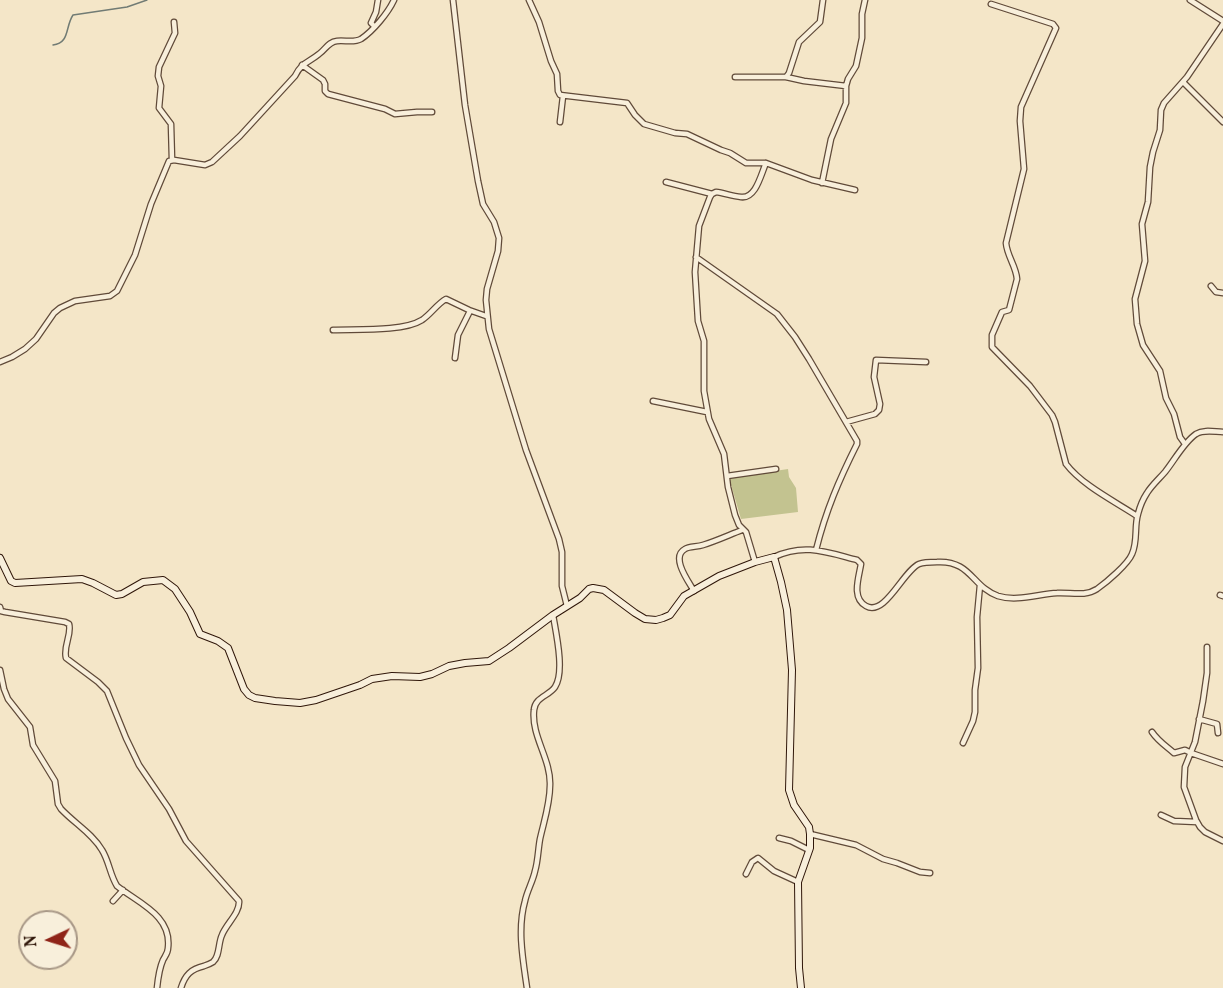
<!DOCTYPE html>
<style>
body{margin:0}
#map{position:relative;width:1223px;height:988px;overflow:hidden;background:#f4e6c8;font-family:Vollkorn,serif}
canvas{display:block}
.north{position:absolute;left:18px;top:910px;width:60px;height:60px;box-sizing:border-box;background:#f8efdb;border:2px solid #a89887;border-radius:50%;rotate:266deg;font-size:16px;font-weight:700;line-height:24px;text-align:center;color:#2f1609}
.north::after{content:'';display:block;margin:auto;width:21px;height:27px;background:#8f2418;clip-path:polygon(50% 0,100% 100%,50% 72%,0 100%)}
</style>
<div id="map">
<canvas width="1223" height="988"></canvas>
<div class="north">N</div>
</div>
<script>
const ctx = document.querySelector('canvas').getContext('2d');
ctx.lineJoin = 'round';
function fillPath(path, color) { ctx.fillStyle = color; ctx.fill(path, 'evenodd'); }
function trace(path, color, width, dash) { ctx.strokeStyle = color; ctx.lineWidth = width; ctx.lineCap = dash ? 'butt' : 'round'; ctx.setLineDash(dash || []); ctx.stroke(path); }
fillPath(new Path2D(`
 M 788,469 L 789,477 L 796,488 L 798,512 L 741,519 L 729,478 Z`), '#c3c390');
trace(new Path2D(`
 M 53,45 C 70,43 65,27 73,15 L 127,7 L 147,0`), '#717b74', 1.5);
const street = new Path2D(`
 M 453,0 L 465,105 L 478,181 L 483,204 L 494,222 L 499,238 L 498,251 L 487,289 L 486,300 L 489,329 L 526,450 L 559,539 L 562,552 L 562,586 L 567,606
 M 529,0 L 539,22 L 551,61 L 557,74 L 558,91 L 560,95 L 627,103 L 635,115 L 644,124 L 675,133 L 687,134 L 721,150 L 730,153 L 746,163 L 766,163 L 812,180 L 855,190
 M 1190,0 L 1223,21
 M 991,4 L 1053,24 L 1056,28 L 1021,107 L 1020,121 L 1024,169 L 1006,243 C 1007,256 1016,266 1017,279 L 1009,310 L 1002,312 L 992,335 L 992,347 L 1030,386 L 1052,415 L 1055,422 L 1066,464 C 1082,485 1114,501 1137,516
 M 374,26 L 371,23 L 376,12 L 378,0
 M 302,65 L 323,80 L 325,84 L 325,91 L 328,94 L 385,109 L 395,114 L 417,112 L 432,112
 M 735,77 L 786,77 L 804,81 L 846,86
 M 786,77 L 789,73 L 799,42 L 820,22 L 823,0
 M 1183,82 L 1223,122
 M 560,122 L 563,96
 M 172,160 L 171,124 L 159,108 L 161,86 L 158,76 L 159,67 L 175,33 L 174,22
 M 666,182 L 712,194
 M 822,183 L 831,139 L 846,103 L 846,86 L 848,79 L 856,66 L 862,38 L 862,14 L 865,0
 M 696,257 L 777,314 L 795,337 L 809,359 L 857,441 L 857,444 C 839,480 826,510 816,550
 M 1211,286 L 1216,292 L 1223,293
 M 333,330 C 356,329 403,332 422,320 C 431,314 437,304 446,299 L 469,310 L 486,316
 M 455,358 L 458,335 L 470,311
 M 0,362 L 12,357 L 25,349 L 36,339 L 54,313 L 60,308 L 75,301 L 110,296 L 117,291 L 135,255 L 151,204 L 169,161 L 174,160 L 205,165 L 212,162 L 240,136 L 295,76 C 302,62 308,63 319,54 C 326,49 328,42 337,41 C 345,40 354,43 361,39 C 373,31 388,13 394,0
 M 653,401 L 707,412
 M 846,422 L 875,414 L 879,410 L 880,404 L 874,377 L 876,360 L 926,362
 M 1185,444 L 1180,437 L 1174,414 L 1166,398 L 1160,371 L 1143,345 L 1137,324 L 1135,299 L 1145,261 L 1142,224 L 1148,202 L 1150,167 L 1153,152 L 1160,130 L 1161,110 L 1164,103 L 1187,77 L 1223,24
 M 727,476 L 776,469
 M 774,557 C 804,543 826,552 857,560 L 861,564 C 859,577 851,598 866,606 C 885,617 903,571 919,564 C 924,562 932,562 937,562 C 971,560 972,587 998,596 C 1017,602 1038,594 1057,593 C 1070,592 1085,597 1097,589 C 1107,582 1128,564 1132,554 C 1138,541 1134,527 1138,514 C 1140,506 1143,499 1147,493 C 1152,485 1159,479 1165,472 C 1174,461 1184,442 1196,434 C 1204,429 1215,432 1223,432
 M 755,562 L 746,532 L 739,525 L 735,515 L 728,487 L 724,454 L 709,419 L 704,391 L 704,341 L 698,321 L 695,272 L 699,226 L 710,197 L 712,194 L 716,192 C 724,193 732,196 741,197 C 756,199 761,174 766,163
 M 694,591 C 689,582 670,557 685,549 C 689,546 697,547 703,545 C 716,541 729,535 742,530
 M 1220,595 L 1223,596
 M 0,607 L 1,611 L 5,612 L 65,622 L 69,624 C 72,635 63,646 66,658 L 98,682 L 107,691 L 126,738 L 139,765 L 169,809 L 186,841 L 239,901 C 240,913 226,924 222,935 C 218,943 220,956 213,962 C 210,964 207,965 204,966 C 191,969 185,975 181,988
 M 1207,647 L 1207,673 L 1203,701 L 1195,742 L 1185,767 L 1184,787 L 1196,820 L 1200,827 L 1205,832 L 1223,841
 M 0,670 L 4,689 L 8,699 L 30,727 L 33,745 L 55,781 L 58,804 L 61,809 C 74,823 92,833 102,850 C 109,861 110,875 117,886 C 138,903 172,915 168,948 C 168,953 165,956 163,960 C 159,969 158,978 157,988
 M 1199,719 L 1217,724 L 1218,733
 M 1152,732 C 1158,741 1166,746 1174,753 L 1185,750 L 1191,753 L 1223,764
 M 963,743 L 973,721 L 975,712 L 975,690 L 978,668 L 977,617 L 980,585
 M 1161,815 L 1174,821 L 1197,822
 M 810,834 L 856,845 L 883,859 L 897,863 L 920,872 L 930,873
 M 779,838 L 791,841 L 809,850
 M 746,874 L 752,862 L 758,858 L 774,871 L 798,882
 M 113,901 L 123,890
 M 527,988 C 523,960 517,929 525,901 C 527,891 533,881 535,871 C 538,861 538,850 540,839 C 544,821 550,804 550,785 C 551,759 531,736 534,710 C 535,697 549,696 555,687 C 565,672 556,633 553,615`);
const secondary = new Path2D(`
 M 0,558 L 11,581 L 15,583 L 82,579 L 93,583 L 116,595 L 122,594 L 143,582 L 163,580 L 175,589 L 190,612 L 200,634 L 218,641 L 228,648 L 244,689 L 249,695 L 255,698 L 275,701 L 300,703 L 316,700 L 360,685 L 372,679 L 392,676 L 420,677 L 432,674 L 449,666 L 465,663 L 489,661 L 509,648 L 553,615 L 580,598 L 589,589 L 593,588 L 604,590 L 635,613 L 645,619 L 656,620 L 663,618 L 670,615 L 684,596 L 719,576 L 755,562 L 774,557 L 781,582 L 787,610 L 792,670 L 789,790 L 794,805 L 809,827 L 810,834 L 810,848 L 798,882 L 799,968 L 801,988`);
trace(street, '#604a39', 7);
trace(secondary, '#2f1609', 8);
trace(street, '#f8efdb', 4.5);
trace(secondary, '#f8efdb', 6);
</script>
